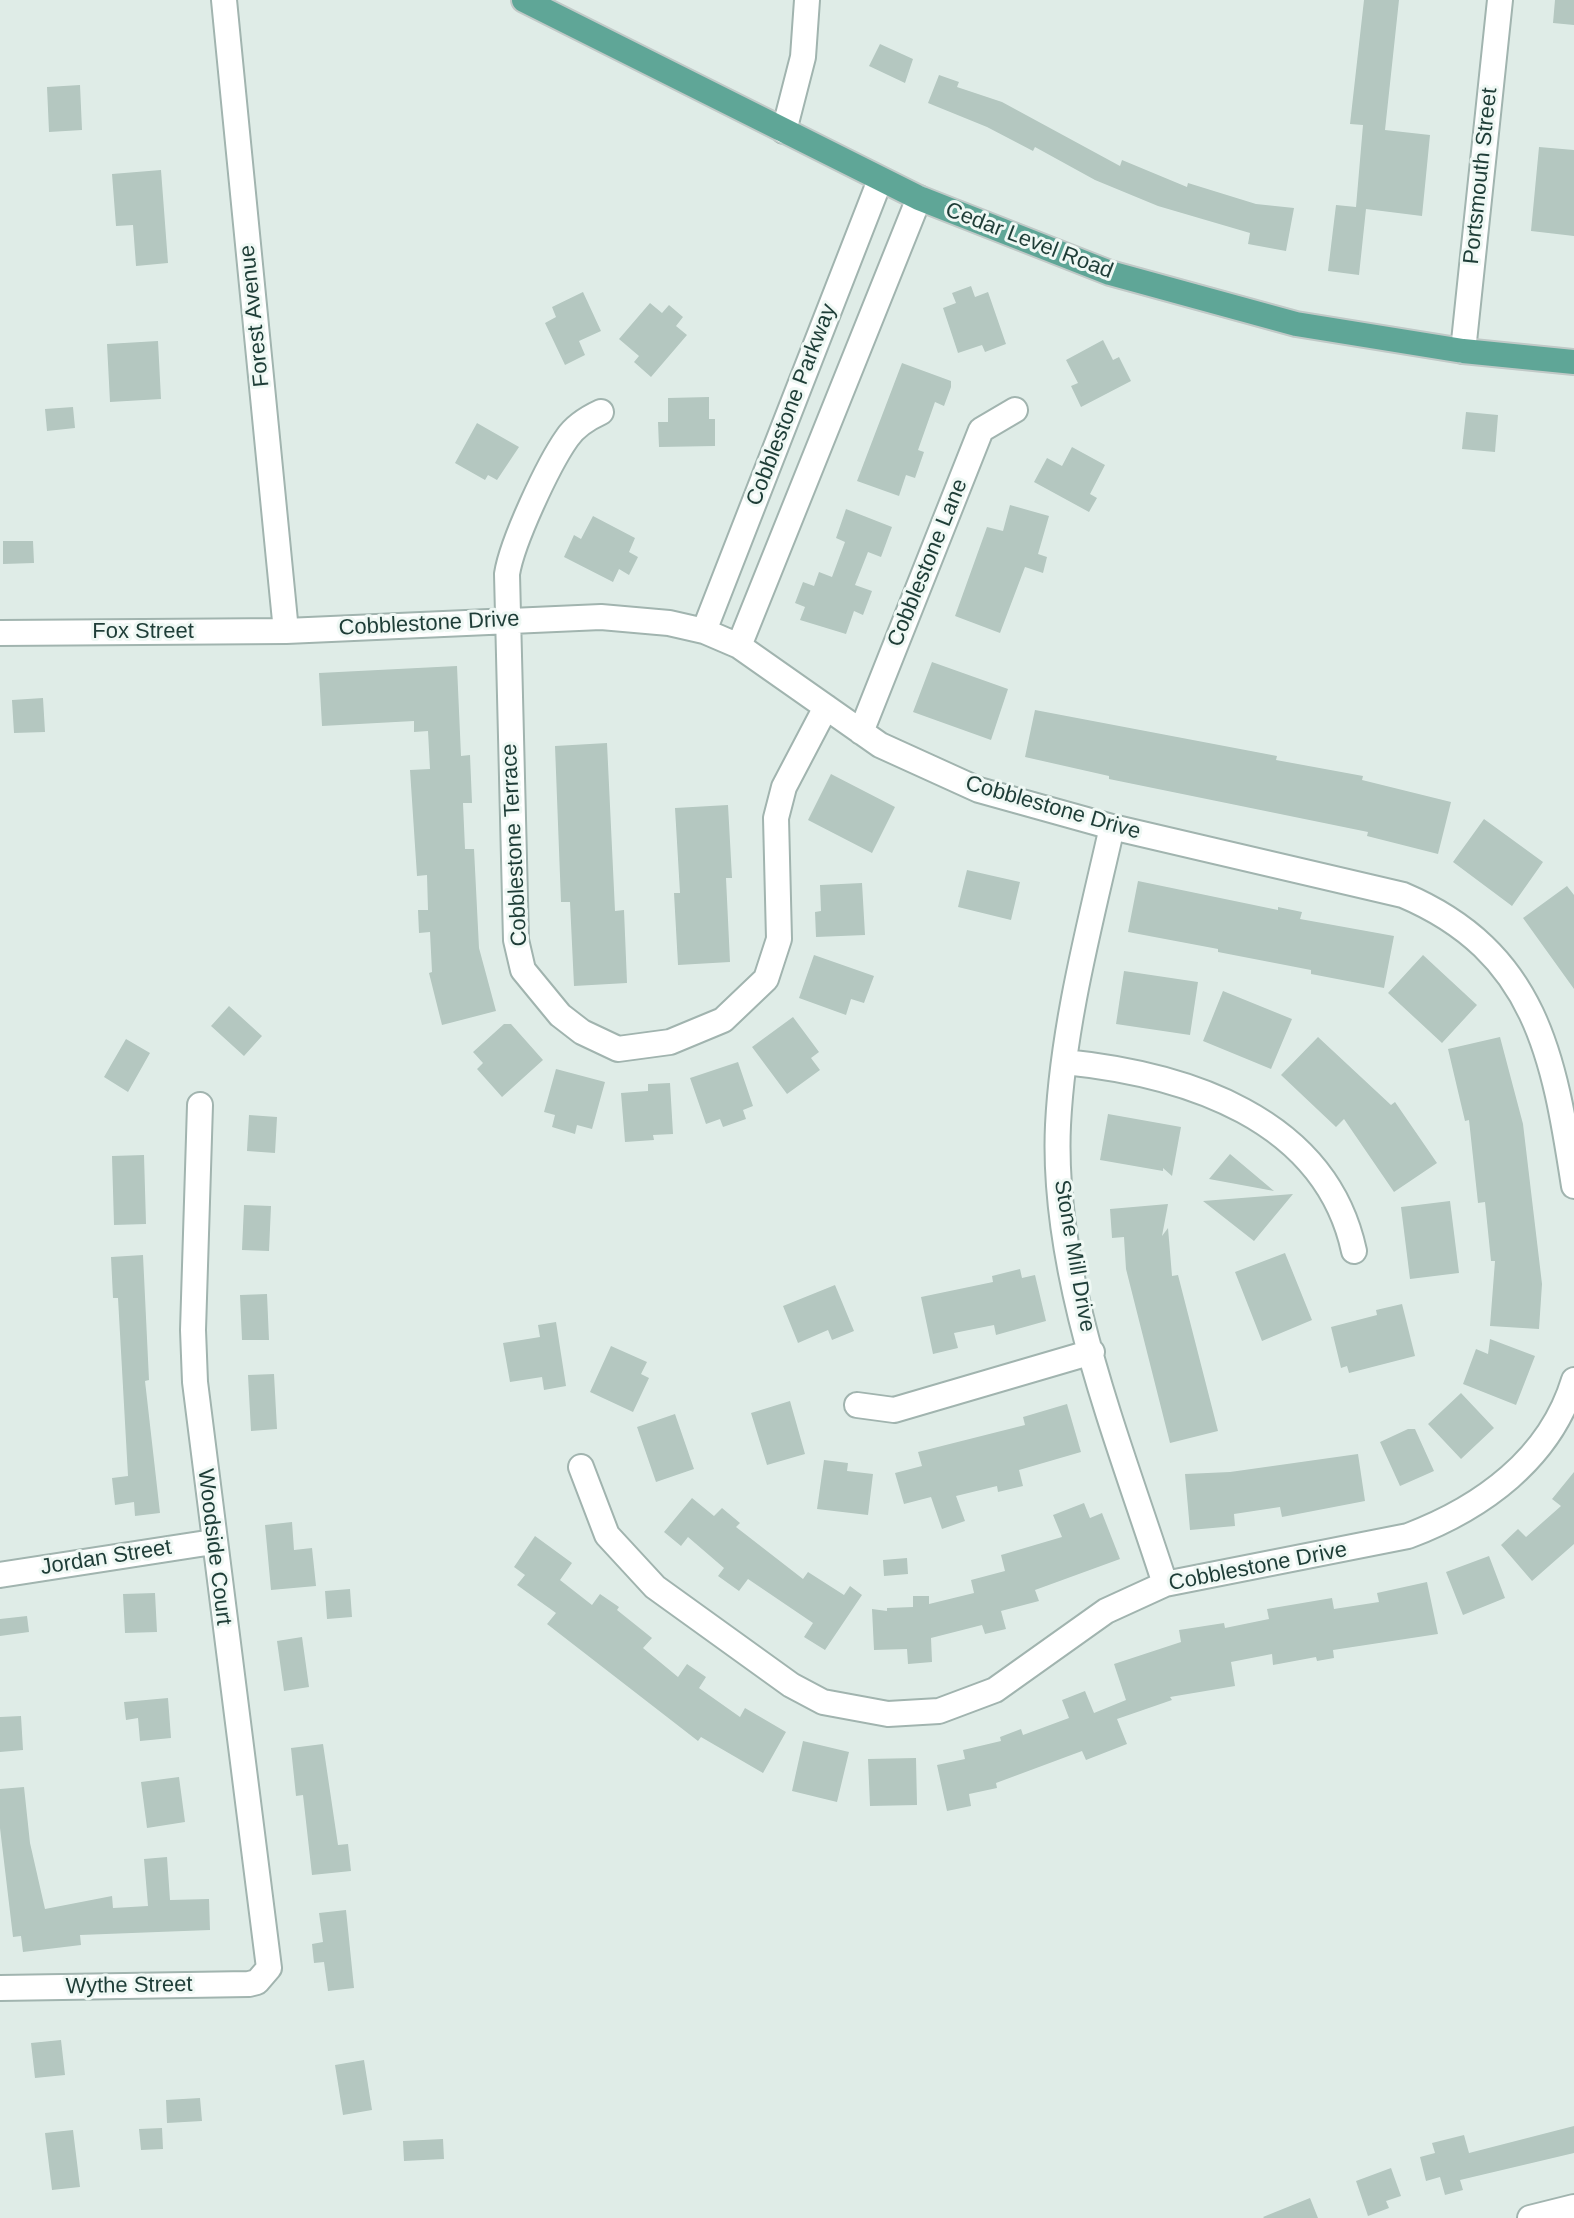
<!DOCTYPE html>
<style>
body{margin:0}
canvas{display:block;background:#dfece7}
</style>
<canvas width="1574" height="2218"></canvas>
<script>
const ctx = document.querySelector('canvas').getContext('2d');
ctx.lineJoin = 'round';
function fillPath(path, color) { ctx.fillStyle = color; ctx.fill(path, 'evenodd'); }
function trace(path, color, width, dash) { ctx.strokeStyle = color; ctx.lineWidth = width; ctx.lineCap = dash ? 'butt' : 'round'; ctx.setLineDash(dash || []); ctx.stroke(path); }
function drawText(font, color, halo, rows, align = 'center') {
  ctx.font = font + ' Helvetica,sans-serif'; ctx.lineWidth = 6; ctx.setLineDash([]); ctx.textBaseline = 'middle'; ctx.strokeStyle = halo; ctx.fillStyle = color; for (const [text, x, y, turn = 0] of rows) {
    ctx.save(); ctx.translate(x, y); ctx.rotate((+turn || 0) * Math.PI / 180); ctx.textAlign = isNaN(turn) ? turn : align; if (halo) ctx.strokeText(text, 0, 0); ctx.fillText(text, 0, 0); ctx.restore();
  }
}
fillPath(new Path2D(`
 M 1364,0 L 1399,0 L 1385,130 L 1430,135 L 1422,216 L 1366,209 L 1359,275 L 1328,271 L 1336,205 L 1356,207 L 1363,125 L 1350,124 Z
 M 1555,0 L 1574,0 L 1574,25 L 1553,23 Z
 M 880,44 L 913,59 L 905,83 L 869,66 Z
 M 939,75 L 959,82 L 957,87 L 1002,102 L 1120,166 L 1122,160 L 1187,187 L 1188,183 L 1256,204 L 1294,208 L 1286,251 L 1248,244 L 1250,233 L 1158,206 L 1095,180 L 1035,147 L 1033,151 L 987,127 L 928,103 Z
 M 80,85 L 82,130 L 49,132 L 47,87 Z
 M 1539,147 L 1574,150 L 1574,236 L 1531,231 Z
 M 161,170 L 168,263 L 136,266 L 133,225 L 116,226 L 112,174 Z
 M 971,286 L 975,297 L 988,292 L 1006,344 L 985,352 L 982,345 L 958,353 L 943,308 L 956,303 L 952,293 Z
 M 583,292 L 601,331 L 579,341 L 585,355 L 565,365 L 545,323 L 556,317 L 552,307 Z
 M 650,303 L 662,313 L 669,305 L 683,317 L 676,326 L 687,335 L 651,377 L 634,362 L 639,356 L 619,339 Z
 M 1103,340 L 1113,360 L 1119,357 L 1131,381 L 1081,407 L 1071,386 L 1078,383 L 1066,360 Z
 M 158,341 L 161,399 L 110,402 L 107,344 Z
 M 902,363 L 951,381 L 951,387 L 944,406 L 935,402 L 918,450 L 924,452 L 915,478 L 906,475 L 899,496 L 857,481 Z
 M 709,397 L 709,419 L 715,419 L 715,446 L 659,447 L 658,422 L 668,422 L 668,398 Z
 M 73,407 L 75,428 L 47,431 L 45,409 Z
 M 1466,412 L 1498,415 L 1495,452 L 1462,449 Z
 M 477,423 L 519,447 L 497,480 L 488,475 L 485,480 L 455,463 Z
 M 1072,447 L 1105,465 L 1090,494 L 1097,498 L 1089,512 L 1034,482 L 1047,458 L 1062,466 Z
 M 1010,505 L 1049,516 L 1038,554 L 1047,557 L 1043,573 L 1025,567 L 1000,633 L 955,616 L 987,527 L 1003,531 Z
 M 846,509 L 892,527 L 881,557 L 868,552 L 855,585 L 872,591 L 863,615 L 854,611 L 846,634 L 800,620 L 805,607 L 795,603 L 803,582 L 814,586 L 819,572 L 832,577 L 845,542 L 836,538 Z
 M 593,516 L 635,538 L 629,552 L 638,557 L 629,575 L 619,569 L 613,582 L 564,557 L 574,535 L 581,539 Z
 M 3,541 L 33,541 L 34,563 L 3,564 Z
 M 932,662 L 1008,689 L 991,740 L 913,712 Z
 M 457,666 L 461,756 L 470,755 L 472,803 L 463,803 L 465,849 L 474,849 L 479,948 L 496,1011 L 442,1025 L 429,973 L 432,972 L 430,932 L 419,933 L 418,910 L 428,910 L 427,875 L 417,876 L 410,770 L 430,769 L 428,731 L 414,732 L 414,721 L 322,726 L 319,673 Z
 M 43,698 L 45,732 L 14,733 L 12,700 Z
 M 1035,710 L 1277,756 L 1276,760 L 1363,776 L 1362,780 L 1451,802 L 1438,854 L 1367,836 L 1368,832 L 1109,779 L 1109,776 L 1025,757 Z
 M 607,743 L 615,911 L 624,910 L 627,983 L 574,986 L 570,902 L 561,902 L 555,746 Z
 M 831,774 L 895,807 L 872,853 L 808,820 Z
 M 728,805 L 732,878 L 726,878 L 730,962 L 678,965 L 674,893 L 680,893 L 675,808 Z
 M 1484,819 L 1543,862 L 1512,906 L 1453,862 Z
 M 967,870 L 1020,882 L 1011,920 L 958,907 Z
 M 1138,881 L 1278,910 L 1278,907 L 1302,912 L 1300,919 L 1394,936 L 1384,988 L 1311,974 L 1311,970 L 1218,952 L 1218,949 L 1128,932 Z
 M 862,883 L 865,935 L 816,937 L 815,912 L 821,911 L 820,885 Z
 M 1567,886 L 1574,895 L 1574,989 L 1523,918 Z
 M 814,955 L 874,976 L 864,1003 L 851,999 L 846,1015 L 799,998 Z
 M 1423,955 L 1477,1005 L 1442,1043 L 1388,993 Z
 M 1124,971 L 1198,982 L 1190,1035 L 1116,1024 Z
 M 1223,991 L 1292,1019 L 1271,1069 L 1203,1041 Z
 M 229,1006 L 262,1036 L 244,1056 L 211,1026 Z
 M 793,1017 L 819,1052 L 811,1058 L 820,1070 L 787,1094 L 752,1047 Z
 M 504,1024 L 511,1024 L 543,1060 L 502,1097 L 477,1069 L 483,1063 L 473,1052 Z
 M 1318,1037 L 1391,1105 L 1395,1102 L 1437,1163 L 1394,1192 L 1344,1119 L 1336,1127 L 1281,1075 Z
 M 1500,1037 L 1523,1124 L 1542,1284 L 1539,1329 L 1490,1326 L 1495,1261 L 1491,1261 L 1485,1202 L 1478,1203 L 1469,1120 L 1465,1121 L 1448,1049 Z
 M 126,1039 L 150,1053 L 128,1092 L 104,1077 Z
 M 738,1062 L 753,1106 L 743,1110 L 746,1119 L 723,1127 L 720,1119 L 706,1124 L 690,1078 Z
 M 556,1069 L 605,1082 L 592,1129 L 577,1125 L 575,1134 L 552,1127 L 555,1115 L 544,1112 Z
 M 670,1083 L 673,1134 L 653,1135 L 654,1140 L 625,1142 L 621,1093 L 648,1091 L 648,1084 Z
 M 1108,1114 L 1181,1127 L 1172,1176 L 1163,1168 L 1163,1171 L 1100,1160 Z
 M 249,1115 L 277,1117 L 275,1153 L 247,1151 Z
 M 1230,1154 L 1274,1191 L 1209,1179 Z
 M 144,1155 L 146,1224 L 114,1225 L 112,1156 Z
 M 1293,1194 L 1254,1241 L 1203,1201 Z
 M 1450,1201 L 1459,1273 L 1410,1279 L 1401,1207 Z
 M 1168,1204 L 1162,1236 L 1168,1228 L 1172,1276 L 1178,1275 L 1218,1431 L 1170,1443 L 1126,1269 L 1124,1237 L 1112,1238 L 1110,1209 Z
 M 244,1205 L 271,1206 L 269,1251 L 242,1250 Z
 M 1285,1253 L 1312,1320 L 1262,1341 L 1235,1272 Z
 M 143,1255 L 149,1380 L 145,1381 L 160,1513 L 135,1516 L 134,1502 L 115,1505 L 112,1478 L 128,1476 L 118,1298 L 113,1298 L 111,1257 Z
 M 1020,1269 L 1022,1278 L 1035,1275 L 1046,1321 L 996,1335 L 994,1325 L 954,1333 L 958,1348 L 933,1354 L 921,1297 L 993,1282 L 992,1276 Z
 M 835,1285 L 854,1331 L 832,1340 L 828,1330 L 798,1343 L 783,1306 Z
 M 267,1294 L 269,1340 L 242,1340 L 240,1295 Z
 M 1402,1304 L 1415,1356 L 1349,1373 L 1347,1366 L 1341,1368 L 1331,1327 L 1377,1315 L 1376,1310 Z
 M 556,1322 L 566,1386 L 544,1390 L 542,1377 L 510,1382 L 503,1343 L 540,1337 L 538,1325 Z
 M 1490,1339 L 1535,1356 L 1516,1405 L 1463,1384 L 1476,1349 L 1488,1354 Z
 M 611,1346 L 647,1362 L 641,1374 L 649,1378 L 633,1412 L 590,1392 Z
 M 274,1374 L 277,1429 L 251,1431 L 248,1375 Z
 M 1461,1393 L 1494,1428 L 1461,1459 L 1428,1424 Z
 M 790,1401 L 805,1454 L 767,1465 L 751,1413 Z
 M 1067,1404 L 1081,1452 L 1019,1470 L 1023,1486 L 998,1492 L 997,1486 L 956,1496 L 965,1521 L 942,1529 L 931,1497 L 904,1504 L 895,1473 L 922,1466 L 918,1452 L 1025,1425 L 1023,1417 Z
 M 675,1414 L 694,1469 L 656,1482 L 637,1427 Z
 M 1408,1429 L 1415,1429 L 1434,1471 L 1400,1486 L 1380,1442 Z
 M 1358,1454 L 1365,1501 L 1282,1517 L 1280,1507 L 1234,1514 L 1235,1526 L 1190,1530 L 1185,1474 L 1230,1472 Z
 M 824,1460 L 848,1463 L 847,1471 L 873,1474 L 868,1515 L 817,1509 Z
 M 1574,1472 L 1574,1544 L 1532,1581 L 1501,1545 L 1518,1529 L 1526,1537 L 1561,1506 L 1552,1499 Z
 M 692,1498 L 714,1516 L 722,1508 L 740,1523 L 736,1527 L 803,1579 L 808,1572 L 844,1595 L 850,1586 L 862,1595 L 825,1650 L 804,1637 L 813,1623 L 748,1579 L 739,1591 L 718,1576 L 724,1568 L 688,1537 L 681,1546 L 664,1532 Z
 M 1084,1503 L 1090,1518 L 1102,1513 L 1120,1559 L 1035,1590 L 1039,1601 L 1001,1611 L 1006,1629 L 985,1634 L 982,1625 L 931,1638 L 932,1662 L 908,1664 L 907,1649 L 874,1650 L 872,1609 L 887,1611 L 887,1608 L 913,1607 L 913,1596 L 929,1596 L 929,1604 L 974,1593 L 971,1580 L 1005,1571 L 1001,1555 L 1062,1537 L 1053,1515 Z
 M 292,1522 L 294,1550 L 312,1548 L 316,1586 L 271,1590 L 265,1525 Z
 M 535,1536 L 572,1563 L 560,1580 L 592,1605 L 600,1594 L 619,1607 L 617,1610 L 652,1638 L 643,1648 L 678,1677 L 687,1664 L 706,1677 L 699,1688 L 740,1717 L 745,1708 L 786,1732 L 763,1773 L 701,1737 L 698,1741 L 547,1624 L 556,1613 L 517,1585 L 525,1575 L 514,1567 Z
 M 1489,1556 L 1505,1598 L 1463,1615 L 1446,1572 Z
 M 907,1558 L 908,1574 L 884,1576 L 883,1560 Z
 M 1427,1582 L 1438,1634 L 1333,1650 L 1334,1658 L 1317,1661 L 1316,1657 L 1273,1665 L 1272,1654 L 1231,1662 L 1235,1686 L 1170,1697 L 1172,1700 L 1117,1719 L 1127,1744 L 1086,1760 L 1082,1751 L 996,1783 L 997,1788 L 969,1794 L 971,1806 L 947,1811 L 937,1765 L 965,1759 L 963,1750 L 1001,1741 L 1000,1737 L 1021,1729 L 1023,1735 L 1069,1718 L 1062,1700 L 1085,1691 L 1094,1713 L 1126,1700 L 1114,1664 L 1181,1642 L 1179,1630 L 1224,1623 L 1225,1628 L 1269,1619 L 1267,1609 L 1332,1598 L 1334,1609 L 1379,1602 L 1377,1593 Z
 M 350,1589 L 352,1617 L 327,1619 L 325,1591 Z
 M 155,1593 L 157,1632 L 125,1633 L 123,1594 Z
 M 27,1616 L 29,1632 L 0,1636 L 0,1619 Z
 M 302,1637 L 309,1687 L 284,1691 L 277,1641 Z
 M 168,1698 L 171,1738 L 140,1741 L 138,1718 L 126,1720 L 124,1702 Z
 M 21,1716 L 23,1750 L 0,1752 L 0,1717 Z
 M 803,1741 L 849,1752 L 837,1802 L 792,1791 Z
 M 323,1744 L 338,1845 L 348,1844 L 351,1871 L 312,1875 L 303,1795 L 296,1796 L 291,1748 Z
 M 916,1758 L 917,1805 L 870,1806 L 868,1759 Z
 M 179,1777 L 185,1822 L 147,1828 L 141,1782 Z
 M 24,1787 L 30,1843 L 45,1909 L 112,1896 L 113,1908 L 148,1906 L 144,1859 L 167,1857 L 170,1900 L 209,1899 L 210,1930 L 80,1935 L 81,1945 L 23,1952 L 21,1936 L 13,1937 L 0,1828 L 0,1789 Z
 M 346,1910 L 354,1988 L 328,1991 L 324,1962 L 314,1963 L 312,1944 L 323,1942 L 319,1913 Z
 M 61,2040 L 65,2075 L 35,2078 L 31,2043 Z
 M 364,2060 L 372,2110 L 343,2115 L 335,2065 Z
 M 200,2098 L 202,2121 L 167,2123 L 166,2100 Z
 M 1574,2126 L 1574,2153 L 1460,2180 L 1463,2190 L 1445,2195 L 1440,2177 L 1426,2181 L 1420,2157 L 1435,2153 L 1432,2143 L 1464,2135 L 1469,2153 Z
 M 162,2128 L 163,2149 L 141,2150 L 139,2129 Z
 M 73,2130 L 80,2187 L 52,2190 L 45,2133 Z
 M 443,2139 L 444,2159 L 404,2161 L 403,2141 Z
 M 1391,2168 L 1401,2196 L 1386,2201 L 1389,2208 L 1368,2216 L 1356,2181 Z
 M 1310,2198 L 1318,2218 L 1264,2218 L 1263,2217 Z`), '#b4c7c0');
const minor = new Path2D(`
 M 224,0 L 286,631
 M 784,131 L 803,57 L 807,0
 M 1463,351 L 1500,0
 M 601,412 C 588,418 575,426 567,438 C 548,465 512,542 507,574 L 516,940 L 523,970 L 560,1015 L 582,1032 L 618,1049 L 670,1042 L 723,1020 L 766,979 L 779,939 L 776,818 L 784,787 L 826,707
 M 704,631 L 880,180
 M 0,633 L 286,631 L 601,617 L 669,623 L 704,631 L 739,646 L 880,745 L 979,790 L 1112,827 L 1403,895 C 1537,952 1554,1057 1574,1186
 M 739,646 L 919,198
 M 861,732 L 981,430 L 1015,410
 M 1112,827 C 1090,924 1063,1025 1058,1125 C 1051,1277 1119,1441 1165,1584
 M 1065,1062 C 1184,1074 1325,1117 1354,1251
 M 857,1405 L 894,1410 L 1092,1352
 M 581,1467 L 607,1535 L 655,1587 L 791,1685 L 823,1702 L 888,1714 L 939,1711 L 995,1690 L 1106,1611 L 1165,1584 L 1408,1536 C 1482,1508 1550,1459 1574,1380
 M 0,1575 L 213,1542
 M 0,1988 L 249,1984 L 257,1982 L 269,1968 L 195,1382 L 193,1330 L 200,1105
 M 1530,2218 L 1574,2207`);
const major = new Path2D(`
 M 524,0 L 919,198 L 1110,273 L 1296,324 L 1463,351 L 1574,362`);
trace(minor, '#a1b4af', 28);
trace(major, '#c0c9c7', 28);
trace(minor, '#fff', 24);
trace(major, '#5fa697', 24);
drawText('22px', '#1e3d37', '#eff8f4', [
 ["Portsmouth Street",1481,176,-84],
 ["Cedar Level Road",1029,241,21],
 ["Forest Avenue",255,316,-96],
 ["Cobblestone Parkway",792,405,-69],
 ["Cobblestone Lane",928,563,-68],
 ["Cobblestone Drive",429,624,-3],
 ["Fox Street",143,632],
 ["Cobblestone Drive",1053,808,16],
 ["Cobblestone Terrace",515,845,-93],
 ["Stone Mill Drive",1074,1256,80],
 ["Woodside Court",214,1547,83],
 ["Jordan Street",106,1558,-9],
 ["Cobblestone Drive",1258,1567,-11],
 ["Wythe Street",129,1986,-1]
]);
</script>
